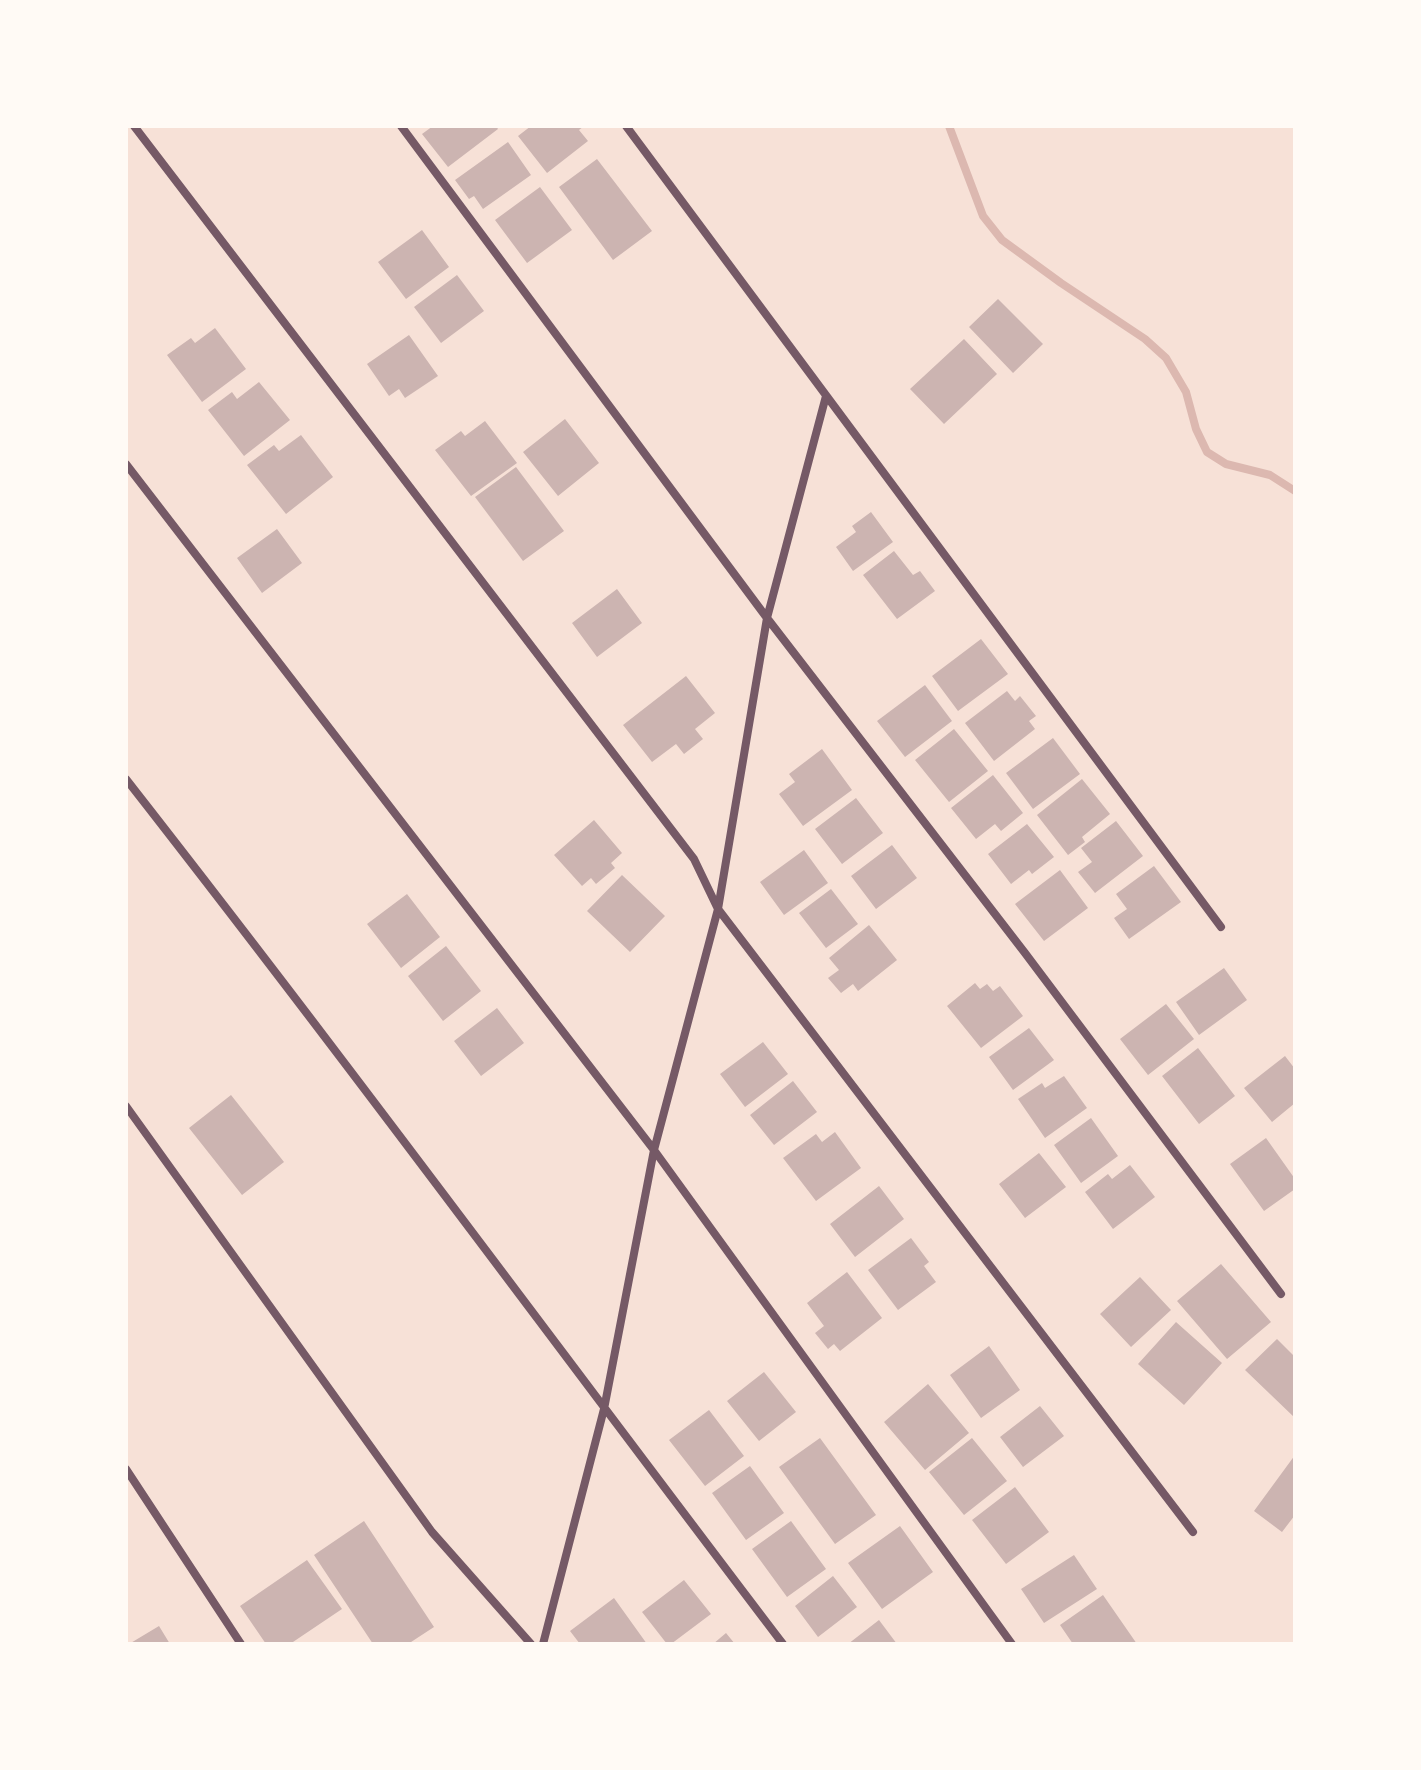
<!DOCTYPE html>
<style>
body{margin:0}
#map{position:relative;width:1421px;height:1770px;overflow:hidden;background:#f7e1d7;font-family:Commissioner,sans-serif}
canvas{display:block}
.frame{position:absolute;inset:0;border:128px solid #fffaf5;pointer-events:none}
</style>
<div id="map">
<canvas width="1421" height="1770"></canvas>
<div class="frame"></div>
</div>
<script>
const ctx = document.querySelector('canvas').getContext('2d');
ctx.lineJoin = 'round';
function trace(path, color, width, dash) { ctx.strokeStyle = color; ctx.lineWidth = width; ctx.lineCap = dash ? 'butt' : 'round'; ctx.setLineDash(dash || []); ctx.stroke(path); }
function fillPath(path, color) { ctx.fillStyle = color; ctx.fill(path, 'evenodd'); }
trace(new Path2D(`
 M 949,126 L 983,216 L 1002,240 L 1061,283 L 1145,339 L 1166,358 L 1186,392 L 1196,429 L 1207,452 L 1226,464 L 1270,475 L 1295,491`), '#dcb8b0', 8);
fillPath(new Path2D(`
 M 433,126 L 496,126 L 498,129 L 448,167 L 422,134 Z
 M 531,126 L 584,126 L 579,130 L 588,141 L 547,173 L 518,136 Z
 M 508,142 L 531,175 L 483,209 L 474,196 L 469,199 L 455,180 Z
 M 597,159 L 652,231 L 613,260 L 559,187 Z
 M 540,187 L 572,230 L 527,263 L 495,220 Z
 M 422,230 L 449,267 L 406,299 L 378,262 Z
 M 457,275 L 484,311 L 441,343 L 414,307 Z
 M 998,299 L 1043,344 L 1013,373 L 969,327 Z
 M 215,328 L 246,369 L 202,402 L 167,355 L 191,338 L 195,343 Z
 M 409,335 L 438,376 L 405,398 L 399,389 L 389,396 L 367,364 Z
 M 964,339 L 997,374 L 944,424 L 910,389 Z
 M 259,382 L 290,420 L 244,456 L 208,410 L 232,392 L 237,399 Z
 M 565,419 L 599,463 L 558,496 L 523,452 Z
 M 485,421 L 517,463 L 471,496 L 435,450 L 461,431 L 465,436 Z
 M 301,435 L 333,477 L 286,514 L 247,465 L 274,445 L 279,451 Z
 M 516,467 L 564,531 L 523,561 L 475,497 Z
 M 871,512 L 893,542 L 853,571 L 836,547 L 856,532 L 852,526 Z
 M 277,529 L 302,563 L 262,593 L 237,558 Z
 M 894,551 L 913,575 L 920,571 L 935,591 L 897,619 L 863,575 Z
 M 617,589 L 642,623 L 597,657 L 572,623 Z
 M 981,639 L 1008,674 L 958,711 L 932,676 Z
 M 686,676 L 715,713 L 695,729 L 703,739 L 684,754 L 676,744 L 652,762 L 623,725 Z
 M 925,685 L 952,721 L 905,757 L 877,721 Z
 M 1007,691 L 1015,701 L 1020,696 L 1036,716 L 1029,721 L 1035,729 L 994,761 L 965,723 Z
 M 954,729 L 988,771 L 949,802 L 915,760 Z
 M 1053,738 L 1080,774 L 1033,809 L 1006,773 Z
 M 822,749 L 852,790 L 803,826 L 779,794 L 795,782 L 789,774 Z
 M 993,775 L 1023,813 L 1001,831 L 995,824 L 976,839 L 951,808 Z
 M 1082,779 L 1110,814 L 1082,837 L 1085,842 L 1068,855 L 1037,815 Z
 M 856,798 L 883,833 L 842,864 L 815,829 Z
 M 594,820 L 622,853 L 611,863 L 615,868 L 596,884 L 591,878 L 582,886 L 554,855 Z
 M 1116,821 L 1143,856 L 1095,893 L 1078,872 L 1092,862 L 1081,848 Z
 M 1027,824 L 1054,857 L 1032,874 L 1029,870 L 1011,884 L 988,854 Z
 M 892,845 L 917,878 L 876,909 L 851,876 Z
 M 804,850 L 828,883 L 784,915 L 760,882 Z
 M 1154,866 L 1181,902 L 1129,939 L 1114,918 L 1127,909 L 1116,894 Z
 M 1060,870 L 1088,908 L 1044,941 L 1015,904 Z
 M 622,875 L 665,916 L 630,952 L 587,911 Z
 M 831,889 L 858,924 L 826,948 L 799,913 Z
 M 407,894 L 440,937 L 401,968 L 367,924 Z
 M 869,925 L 897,960 L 858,991 L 853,984 L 841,993 L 828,978 L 839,970 L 829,958 Z
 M 446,946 L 481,991 L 443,1021 L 408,976 Z
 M 1224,968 L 1247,1000 L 1199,1035 L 1176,1002 Z
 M 975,983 L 980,989 L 987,984 L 993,991 L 1000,986 L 1023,1016 L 981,1048 L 947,1006 Z
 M 1166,1004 L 1194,1039 L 1148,1075 L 1120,1039 Z
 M 497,1008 L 524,1043 L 481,1076 L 454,1041 Z
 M 1029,1028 L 1054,1060 L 1013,1090 L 989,1057 Z
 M 763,1042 L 788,1074 L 745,1107 L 720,1074 Z
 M 1198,1048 L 1235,1096 L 1199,1124 L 1162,1076 Z
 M 1285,1056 L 1295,1069 L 1295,1103 L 1272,1122 L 1244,1088 Z
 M 1064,1076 L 1087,1108 L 1045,1138 L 1018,1099 L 1042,1083 L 1045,1088 Z
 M 793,1081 L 817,1112 L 774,1145 L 750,1115 Z
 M 231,1095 L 284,1162 L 242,1195 L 189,1128 Z
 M 1091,1118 L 1118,1156 L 1081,1183 L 1054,1145 Z
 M 835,1132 L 861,1168 L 816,1201 L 783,1158 L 816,1134 L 822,1142 Z
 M 1266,1138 L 1295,1179 L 1295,1189 L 1264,1211 L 1230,1164 Z
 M 1039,1153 L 1066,1187 L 1025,1218 L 999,1184 Z
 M 1130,1165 L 1155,1197 L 1113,1229 L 1085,1192 L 1108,1174 L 1112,1179 Z
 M 879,1186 L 904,1219 L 855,1257 L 830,1224 Z
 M 911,1238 L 929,1262 L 924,1266 L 936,1282 L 898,1310 L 868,1270 Z
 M 1221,1264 L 1271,1322 L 1227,1359 L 1177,1301 Z
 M 847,1272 L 882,1318 L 840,1351 L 834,1344 L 828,1349 L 815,1333 L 824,1326 L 807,1303 Z
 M 1140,1277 L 1171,1310 L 1131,1347 L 1100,1314 Z
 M 1176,1322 L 1222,1363 L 1184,1405 L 1138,1364 Z
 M 1277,1339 L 1295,1357 L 1295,1418 L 1245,1370 Z
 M 989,1346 L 1020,1390 L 981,1418 L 950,1375 Z
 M 764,1372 L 796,1412 L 759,1441 L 727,1401 Z
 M 928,1384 L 969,1433 L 925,1470 L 884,1422 Z
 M 1040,1406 L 1064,1436 L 1023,1467 L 1000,1437 Z
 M 709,1410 L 744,1456 L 705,1486 L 669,1440 Z
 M 820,1438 L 876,1515 L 835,1544 L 779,1467 Z
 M 972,1438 L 1007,1481 L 964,1515 L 929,1472 Z
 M 1295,1455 L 1295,1515 L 1282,1532 L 1254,1511 Z
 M 750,1466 L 784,1513 L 746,1540 L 712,1493 Z
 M 1015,1487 L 1049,1532 L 1006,1564 L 972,1520 Z
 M 364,1521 L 434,1627 L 408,1644 L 373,1644 L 314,1555 Z
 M 791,1521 L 826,1569 L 787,1597 L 752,1549 Z
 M 900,1526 L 933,1572 L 882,1609 L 848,1563 Z
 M 1074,1555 L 1097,1589 L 1044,1623 L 1021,1589 Z
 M 307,1560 L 342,1609 L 290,1644 L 266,1644 L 240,1606 Z
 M 833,1576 L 857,1607 L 818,1637 L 795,1606 Z
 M 684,1580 L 711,1614 L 671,1644 L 667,1644 L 642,1612 Z
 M 1103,1595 L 1137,1644 L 1073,1644 L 1060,1625 Z
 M 614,1598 L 647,1644 L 580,1644 L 570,1631 Z
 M 879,1620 L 897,1644 L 848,1644 Z
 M 159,1626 L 170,1644 L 129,1644 Z
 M 726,1633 L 735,1644 L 713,1644 Z`), '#ccb4b1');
trace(new Path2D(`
 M 134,126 L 694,859 L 718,909 L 1193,1532
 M 401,126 L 767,618 L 1025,953 L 1281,1294
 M 626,126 L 1221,927
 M 126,464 L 654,1150 L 1012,1644
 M 126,779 C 349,1064 564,1356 783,1644
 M 126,1106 L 432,1532 L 531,1644
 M 126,1469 L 241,1644
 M 543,1644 L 604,1409 L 654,1150 L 718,909 L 767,618 L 826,396`), '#755966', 8);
</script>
